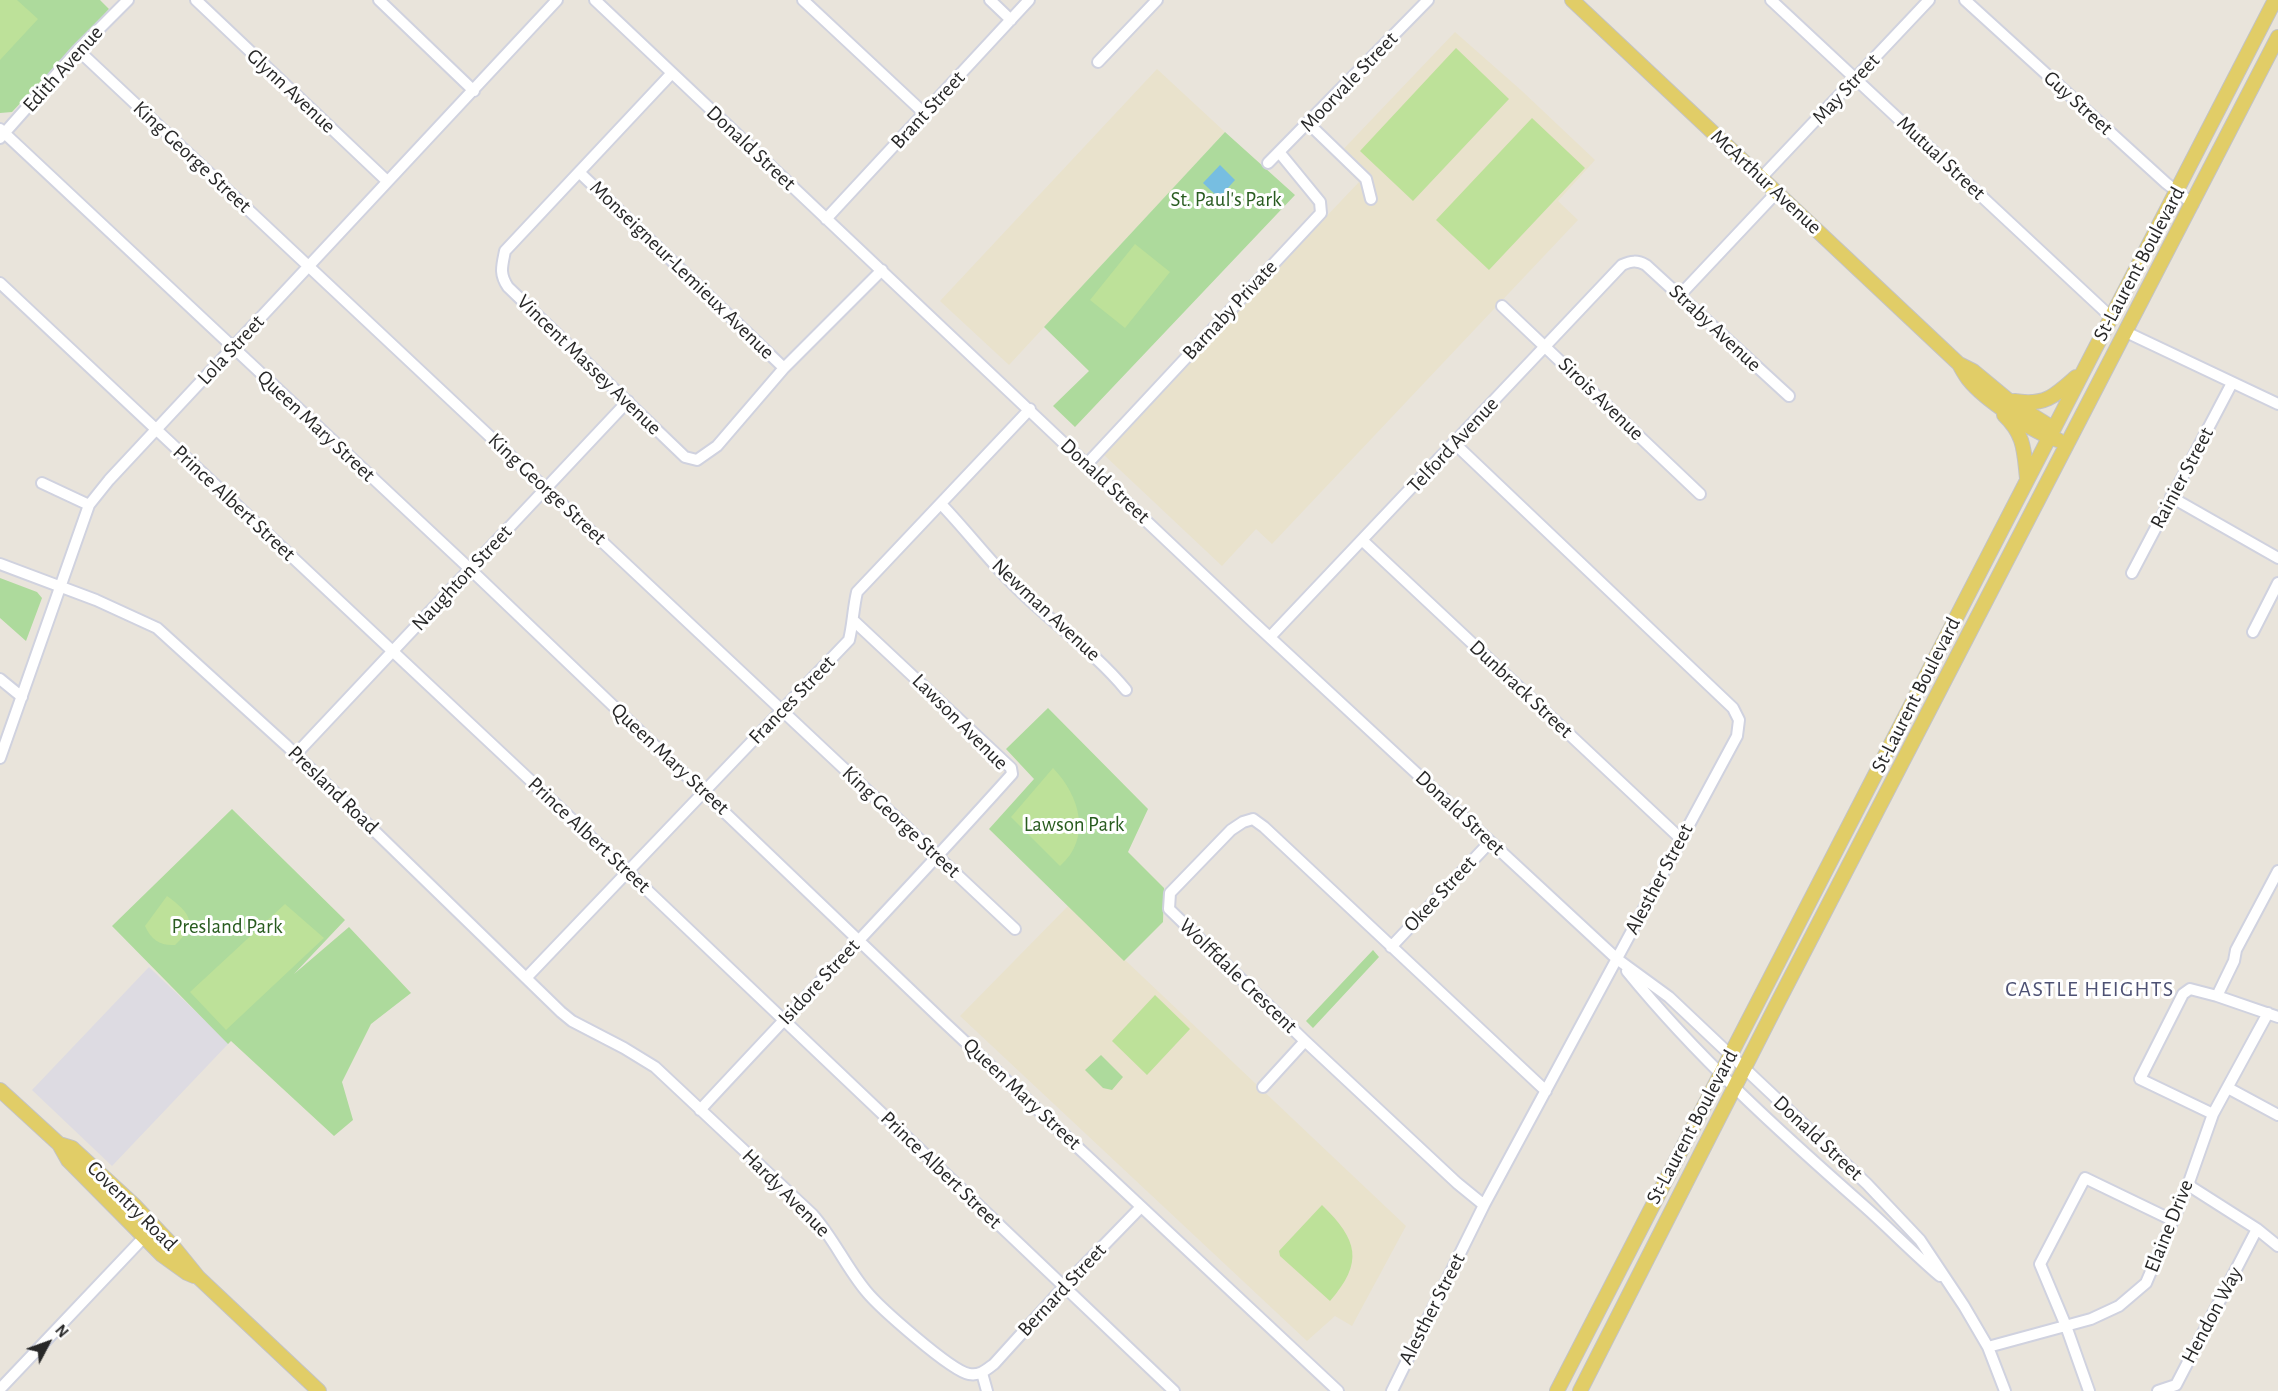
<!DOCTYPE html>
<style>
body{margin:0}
#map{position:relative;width:2278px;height:1391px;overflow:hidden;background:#e9e4db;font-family:"Alegreya Sans",sans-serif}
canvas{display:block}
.north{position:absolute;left:18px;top:1313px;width:60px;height:60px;-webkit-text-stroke:4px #fff;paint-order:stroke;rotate:49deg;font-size:16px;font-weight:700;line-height:24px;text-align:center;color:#282828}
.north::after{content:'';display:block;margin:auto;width:21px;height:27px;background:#282828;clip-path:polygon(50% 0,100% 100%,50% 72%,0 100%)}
</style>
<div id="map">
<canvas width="2278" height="1391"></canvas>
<div class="north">N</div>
</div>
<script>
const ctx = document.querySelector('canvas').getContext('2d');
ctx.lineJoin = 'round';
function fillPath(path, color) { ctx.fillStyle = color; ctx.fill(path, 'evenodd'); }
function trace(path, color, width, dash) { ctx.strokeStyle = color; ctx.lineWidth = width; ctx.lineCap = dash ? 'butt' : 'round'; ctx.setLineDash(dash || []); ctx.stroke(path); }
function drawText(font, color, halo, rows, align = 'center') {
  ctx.font = font + ' "Alegreya Sans",sans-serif'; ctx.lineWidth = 6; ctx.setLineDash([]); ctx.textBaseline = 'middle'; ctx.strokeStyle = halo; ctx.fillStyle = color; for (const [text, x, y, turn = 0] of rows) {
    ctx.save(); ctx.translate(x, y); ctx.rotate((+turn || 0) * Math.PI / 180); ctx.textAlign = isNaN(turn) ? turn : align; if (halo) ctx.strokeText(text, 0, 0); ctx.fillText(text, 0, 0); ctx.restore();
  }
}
fillPath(new Path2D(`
 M 149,967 L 229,1043 L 112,1166 L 32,1090 Z`), '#dddbe2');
fillPath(new Path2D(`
 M 1455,32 L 1522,91 L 1595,160 L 1558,201 L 1578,220 L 1272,544 L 1256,529 L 1222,566 L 1102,453 L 1359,182 L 1335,158 Z
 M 1157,69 L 1225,132 L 1009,365 L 940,301 Z
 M 1068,906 L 1406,1226 L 1352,1326 L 1335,1316 L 1307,1341 L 960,1016 Z`), '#e9e2cc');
fillPath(new Path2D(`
 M 0,0 L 100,0 L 109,9 L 12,112 L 0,113 Z
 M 1225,132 L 1295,195 L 1075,427 L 1053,406 L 1089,371 L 1044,327 Z
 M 0,578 L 37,592 L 42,598 L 26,641 L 0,618 Z
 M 1048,708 L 1148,809 L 1128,852 L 1164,888 L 1163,922 L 1124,961 L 989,829 L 1034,779 L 1006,749 Z
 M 232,809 L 345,920 L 294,974 L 349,927 L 411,993 L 371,1024 L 342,1082 L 353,1120 L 334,1136 L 231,1041 L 228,1044 L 112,926 Z
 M 1373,950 L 1379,957 L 1313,1028 L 1306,1021 Z
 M 1101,1055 L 1123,1077 L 1112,1090 L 1103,1088 L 1085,1070 Z`), '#adda9c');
fillPath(new Path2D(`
 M 0,0 L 17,0 L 38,19 L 0,60 Z
 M 1456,48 L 1509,99 L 1413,201 L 1360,151 Z
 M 1532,118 L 1585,168 L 1489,270 L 1436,220 Z
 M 1135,244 L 1170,272 L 1125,328 L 1090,300 Z
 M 1053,768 C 1080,796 1092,838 1060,866 L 1011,817 Z
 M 167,896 C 190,913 199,923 175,945 C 161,946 151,940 145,926 Z
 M 285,904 L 324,938 L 226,1030 L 190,992 Z
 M 1155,995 L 1190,1029 L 1147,1075 L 1112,1041 Z
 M 1322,1205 C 1358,1240 1364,1262 1330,1301 L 1280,1256 L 1279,1251 Z`), '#bde199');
fillPath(new Path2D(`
 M 1220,165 L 1235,180 L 1219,198 L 1203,183 Z`), '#77bee1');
const minor = new Path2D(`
 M 196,0 L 387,181
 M 379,0 L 474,91
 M 595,0 L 1251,620 L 1617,959 L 1669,997 L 1867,1184 L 1920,1240 L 1964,1306 L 1988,1347 L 2005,1391
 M 803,0 L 925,114
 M 990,0 L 1011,20
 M 1771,0 L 2111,317
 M 1965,0 L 2166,183 L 2193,204
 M 78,50 L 1015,929
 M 1098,62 L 1157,0
 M 672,73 L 505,251 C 502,266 499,274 508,287 L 685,457 L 697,460 L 717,446 L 784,368 L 882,270
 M 1309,124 L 1366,179 L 1371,199
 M 0,129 L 470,569 L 944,1022 L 1338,1391
 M 0,138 L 78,50 L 128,0
 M 1268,163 L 1428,0
 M 580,173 L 784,368
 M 1761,178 L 1929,0
 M 826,219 L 1029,0
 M 0,283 L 627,871 L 1174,1391
 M 1680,295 L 1777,192
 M 1502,306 L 1700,494
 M 2126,332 L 2278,404
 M 1087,464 L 1321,213 L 1320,202 L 1279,152
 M 42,483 L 89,505
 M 2171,497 L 2278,558
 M 941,504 C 966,530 987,558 1012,583 C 1049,621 1093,650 1126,690
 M 1362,540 L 1680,838
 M 0,564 L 96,600 L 157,628 L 287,746 L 561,1012 L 572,1021 L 624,1048 L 655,1067 L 813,1215 C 834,1239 846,1267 866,1291 C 879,1307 951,1371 969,1374 C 980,1376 986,1370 994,1364 L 1071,1279 L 1141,1207
 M 2132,573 L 2232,383
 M 2253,632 L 2278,583
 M 1270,637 L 1622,265 C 1631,261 1637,260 1646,265 L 1789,396
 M 0,679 L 22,697
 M 296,754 L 628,401
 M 0,758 L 89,505 L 109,480 L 557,0
 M 1391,947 L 1490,842
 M 1627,971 C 1697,1057 1780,1132 1863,1205 C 1889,1228 1913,1253 1940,1276
 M 527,977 L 849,640 C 853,624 853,609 857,592 L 1030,409
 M 2217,996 L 2234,961 L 2236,950 L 2278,871
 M 1263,1087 L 1305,1041
 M 2228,1088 L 2278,1115
 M 700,1110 C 804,998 910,888 1012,774 L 1011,768 L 854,621
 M 2213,1114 L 2140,1079 L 2183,994 L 2190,989 L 2217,996 L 2278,1017
 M 2188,1185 L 2257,1229 L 2278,1246
 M 1484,1205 L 1457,1183 L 1305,1041 L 1169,909 L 1170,893 L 1231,830 L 1243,822 L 1253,819 L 1264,827 L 1546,1091
 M 1988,1347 L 2091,1319 L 2119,1306 L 2146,1283 L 2188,1185 L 2213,1114 L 2268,1013
 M 982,1373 L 987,1391
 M 0,1389 L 148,1233
 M 1392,1391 L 1484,1205 L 1737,736 L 1739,720 L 1733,708 L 1454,443
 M 2089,1391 L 2066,1326 L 2040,1264 L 2085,1178 L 2172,1220
 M 2158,1391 L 2176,1385 L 2257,1229`);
const major = new Path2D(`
 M 1572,0 L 1959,364 C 1962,369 1965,375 1969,380 C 1984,399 2034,433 2058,440
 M 1959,364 L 1973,371 L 2008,400 L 2051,427
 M 2014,401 C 2044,406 2054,397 2076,377
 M 2004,415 C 2025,435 2024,452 2027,478
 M 0,1090 L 59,1144 L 68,1160 L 162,1255 L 187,1273 L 194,1276
 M 59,1144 L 72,1148 L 135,1206 L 172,1245 L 198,1277 L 319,1391
 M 1557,1391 L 2275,0
 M 1580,1391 L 1779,1000 L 2278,37`);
trace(minor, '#d0d2df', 14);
trace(major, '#c3c3c3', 16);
trace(minor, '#fff', 10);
trace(major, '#e1cd67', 14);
drawText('21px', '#282828', '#fff', [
 ["Edith Avenue",63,69,-48],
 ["Moorvale Street",1349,82,-46],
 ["May Street",1846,89,-47],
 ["Glynn Avenue",291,91,43],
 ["Guy Street",2078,103,42],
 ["Brant Street",928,110,-47],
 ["Donald Street",751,148,43],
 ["King George Street",192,157,43],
 ["Mutual Street",1941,158,43],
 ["McArthur Avenue",1766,182,43],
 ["St-Laurent Boulevard",2139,264,-62],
 ["Monseigneur-Lemieux Avenue",682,270,44],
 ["Barnaby Private",1230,310,-47],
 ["Straby Avenue",1715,328,43],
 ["Lola Street",231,350,-47],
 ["Vincent Massey Avenue",589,365,44],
 ["Sirois Avenue",1601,399,44],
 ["Queen Mary Street",316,426,43],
 ["Telford Avenue",1453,445,-47],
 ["Rainier Street",2182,478,-62],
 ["Donald Street",1105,481,43],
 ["King George Street",547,489,43],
 ["Prince Albert Street",234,503,43],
 ["Naughton Street",462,578,-47],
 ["Newman Avenue",1046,610,43],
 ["Dunbrack Street",1521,689,43],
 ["St-Laurent Boulevard",1916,695,-63],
 ["Frances Street",792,700,-46],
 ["Lawson Avenue",960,722,45],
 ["Queen Mary Street",670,759,43],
 ["Presland Road",333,790,44],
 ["Donald Street",1460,813,43],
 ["King George Street",901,822,43],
 ["Prince Albert Street",589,835,43],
 ["Alesther Street",1659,879,-62],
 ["Okee Street",1440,894,-47],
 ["Wolffdale Crescent",1238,976,44],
 ["Isidore Street",819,982,-47],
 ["Queen Mary Street",1022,1094,43],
 ["St-Laurent Boulevard",1692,1127,-62],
 ["Donald Street",1818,1138,43],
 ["Prince Albert Street",941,1170,44],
 ["Hardy Avenue",786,1193,45],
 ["Coventry Road",132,1206,45],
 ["Elaine Drive",2169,1226,-68],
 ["Bernard Street",1062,1290,-47],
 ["Alesther Street",1432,1309,-63],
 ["Hendon Way",2212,1315,-62]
]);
drawText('21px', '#295c20', '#fff', [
 ["St. Paul's Park",1226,200],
 ["Lawson Park",1074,825],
 ["Presland Park",227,927]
]);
ctx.letterSpacing = '1.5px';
drawText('22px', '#4d5173', '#fff', [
 ["CASTLE HEIGHTS",2090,989]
]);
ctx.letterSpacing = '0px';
</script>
